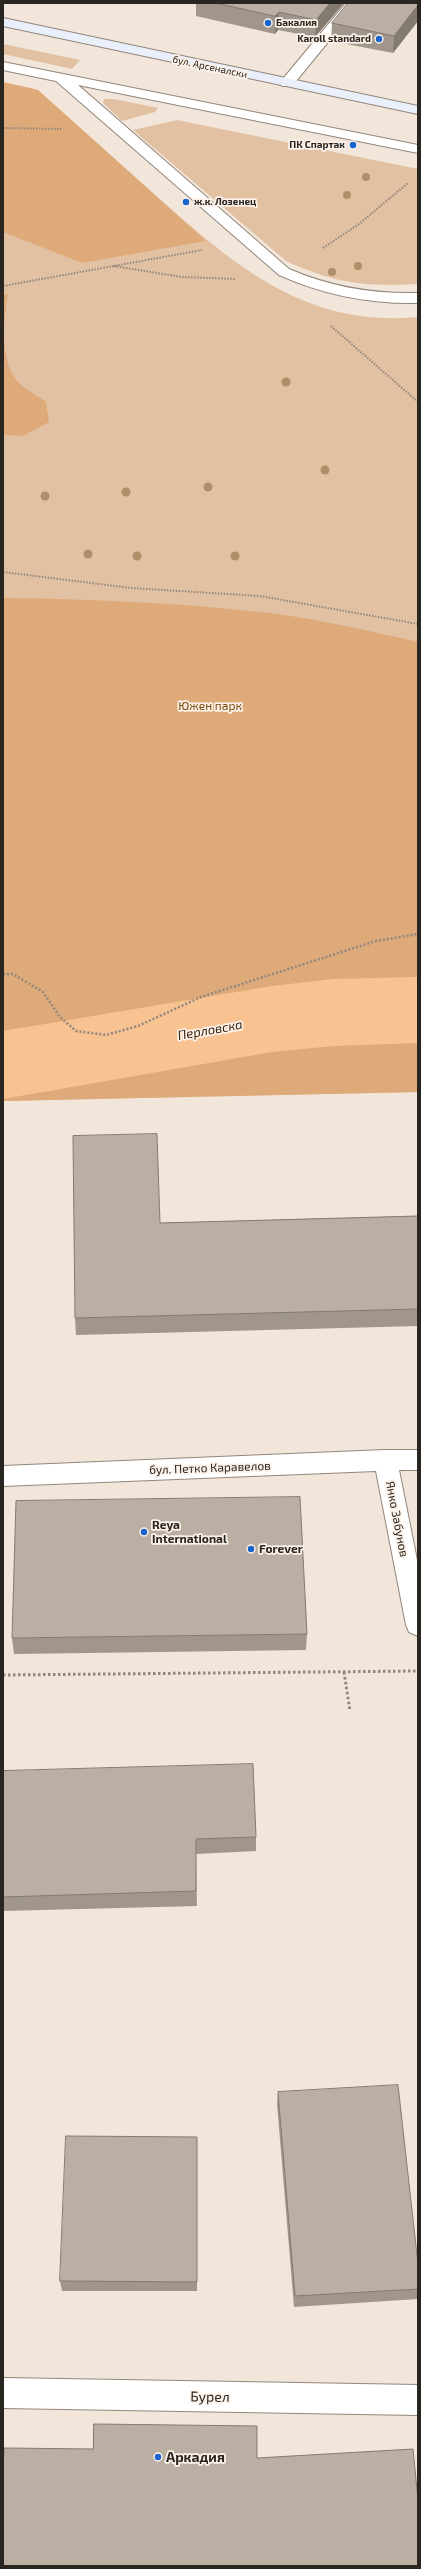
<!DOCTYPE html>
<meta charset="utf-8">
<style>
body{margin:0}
#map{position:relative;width:421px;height:2569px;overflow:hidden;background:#f2e5d9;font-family:"Exo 2",sans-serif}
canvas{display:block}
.frame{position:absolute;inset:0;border:4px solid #292520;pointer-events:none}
</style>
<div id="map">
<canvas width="421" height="2569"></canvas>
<div class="frame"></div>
</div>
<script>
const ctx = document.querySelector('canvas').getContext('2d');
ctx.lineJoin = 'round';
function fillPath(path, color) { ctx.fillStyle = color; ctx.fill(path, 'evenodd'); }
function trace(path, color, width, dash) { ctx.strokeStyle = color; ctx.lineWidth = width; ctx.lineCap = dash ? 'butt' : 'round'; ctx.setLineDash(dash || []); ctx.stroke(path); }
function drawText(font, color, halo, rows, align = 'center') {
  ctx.font = font + ' "Exo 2",sans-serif'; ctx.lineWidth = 3.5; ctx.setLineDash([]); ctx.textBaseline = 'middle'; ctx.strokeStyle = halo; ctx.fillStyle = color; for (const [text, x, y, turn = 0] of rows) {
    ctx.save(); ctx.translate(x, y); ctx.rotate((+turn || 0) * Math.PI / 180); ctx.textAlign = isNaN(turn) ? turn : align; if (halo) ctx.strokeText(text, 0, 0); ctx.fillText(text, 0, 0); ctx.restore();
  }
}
fillPath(new Path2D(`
 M 3,44 L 80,60 L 72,69 L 3,54 Z
 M 3,82 L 38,90 C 76,124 115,159 153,193 C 232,263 304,328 418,317 L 418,1092 L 3,1101 Z
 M 104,99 L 114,99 L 158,108 L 155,112 L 122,121 L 103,103 Z
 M 177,120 L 418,169 L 418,284 C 365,287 334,283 286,261 L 133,130 Z`), '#e2c1a3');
fillPath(new Path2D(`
 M 3,82 L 38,90 L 206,241 L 82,263 L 3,232 Z
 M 8,294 C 3,321 0,357 16,380 C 24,389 37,395 46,402 L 49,422 L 23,436 L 3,435 L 3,295 Z
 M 3,598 C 91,599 181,603 269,613 C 319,619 369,631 418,642 L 418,1092 L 3,1101 Z`), '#deaa79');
fillPath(new Path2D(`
 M 418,977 L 418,1043 L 334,1046 L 272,1052 L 3,1099 L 3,1031 L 272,986 L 334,979 Z`), '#f8c391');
const lane = new Path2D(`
 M 3,62 L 418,145 L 418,153 L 78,85 L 289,269 C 331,287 372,294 418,293 L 418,303 C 369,304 324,295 279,275 L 56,81 L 3,70 Z`);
const street = new Path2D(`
 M 346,3 L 360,3 L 292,86 L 282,86 L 280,83 L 282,80 Z
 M 385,1450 L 418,1450 L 418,1470 L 399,1470 L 418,1565 L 418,1636 L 409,1632 L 406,1625 L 376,1471 L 3,1486 L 3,1466 Z
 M 3,2378 L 418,2385 L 418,2415 L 3,2408 Z`);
const secondary = new Path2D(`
 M 3,18 L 418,106 L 418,114 L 3,26 Z`);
trace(lane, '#93877c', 2);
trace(street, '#93877c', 2);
trace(secondary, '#93877c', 2);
trace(new Path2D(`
 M 3,128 L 62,129
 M 323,248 L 359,224 L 408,183
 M 114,266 L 182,277 L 236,279
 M 3,286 L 202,250
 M 331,326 L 418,402
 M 3,572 L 131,588 L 260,596 L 418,624`), '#90877e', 2, [1.5, 1.5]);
trace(new Path2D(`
 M 3,974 L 13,974 L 43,992 L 60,1017 L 76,1031 L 106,1035 L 138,1026 L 201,997 L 376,941 L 418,934`), '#90877e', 2.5, [2, 2]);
trace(new Path2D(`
 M 344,1672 L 350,1711
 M 3,1675 L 418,1671`), '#90877e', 3, [2.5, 2.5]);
fillPath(lane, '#fff');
fillPath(street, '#fff');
fillPath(secondary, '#e9f0fb');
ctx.fillStyle = '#af8f69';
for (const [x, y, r] of [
 [366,177,4],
 [347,195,4],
 [358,266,4],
 [332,272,4],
 [286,382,4.5],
 [325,470,4.5],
 [208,487,4.5],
 [126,492,4.5],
 [45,496,4.5],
 [88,554,4.5],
 [137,556,4.5],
 [235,556,4.5]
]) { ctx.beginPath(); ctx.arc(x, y, r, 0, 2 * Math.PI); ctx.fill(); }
fillPath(new Path2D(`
 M 196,3 L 344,3 L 315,37 L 278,30 L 275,34 L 196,16 Z
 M 418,3 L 418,21 L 393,53 L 331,41 L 332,23 Z
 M 418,1216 L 418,1326 L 76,1335 L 75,1318 L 160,1223 Z
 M 307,1634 L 306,1650 L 14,1654 L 12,1638 Z
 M 3,1771 L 256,1837 L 256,1851 L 196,1854 L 197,1906 L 3,1911 Z
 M 278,2092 L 418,2289 L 418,2299 L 294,2307 L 277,2104 Z
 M 197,2137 L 197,2291 L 62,2291 L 60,2281 Z`), '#a1968c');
fillPath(new Path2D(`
 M 330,3 L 344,3 L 315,37 L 316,20 Z
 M 418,5 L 418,21 L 393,53 L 394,36 Z
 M 279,12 L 278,30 L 275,34 L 275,16 Z`), '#837a72');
const building = new Path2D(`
 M 216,3 L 330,3 L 316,20 L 279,12 L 275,16 Z
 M 348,3 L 418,3 L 418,5 L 394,36 L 332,23 Z
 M 157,1134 L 160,1223 L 418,1216 L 418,1309 L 75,1318 L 73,1136 Z
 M 300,1497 L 307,1634 L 12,1638 L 16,1501 Z
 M 253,1764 L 256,1837 L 196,1839 L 196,1891 L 3,1897 L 3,1771 Z
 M 398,2085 L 418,2264 L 418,2289 L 295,2296 L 278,2092 Z
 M 66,2136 L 197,2137 L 197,2282 L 60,2281 Z
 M 94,2424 L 257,2426 L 257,2458 L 413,2449 L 418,2500 L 418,2566 L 3,2566 L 3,2474 L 4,2448 L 93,2449 Z`);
fillPath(building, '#bbaea3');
trace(building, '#837a72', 1);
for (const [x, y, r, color] of [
 [268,23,4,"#1964cf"],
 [379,39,4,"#1964cf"],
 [353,145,4,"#1964cf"],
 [186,202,4,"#1964cf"],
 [144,1532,4,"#1964cf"],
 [251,1549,4,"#1964cf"],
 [158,2457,4,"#1964cf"]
]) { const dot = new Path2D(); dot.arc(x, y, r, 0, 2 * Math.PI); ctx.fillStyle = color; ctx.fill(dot); trace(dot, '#fdf2e9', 1.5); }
drawText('bold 10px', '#292520', '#fdf2e9', [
 ["Бакалия",276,23],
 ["Karoll standard",371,39,"right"],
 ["ПК Спартак",345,145,"right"],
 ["ж.к. Лозенец",194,202]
], 'left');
drawText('10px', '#292520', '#fdf2e9', [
 ["бул. Арсеналски",210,67,12]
]);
drawText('12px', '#79490d', '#fdf2e9', [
 ["Южен парк",210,706]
]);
drawText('12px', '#292520', '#fdf2e9', [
 ["бул. Петко Каравелов",210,1468,-2],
 ["Янко Забунов",397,1519,79]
]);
drawText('bold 12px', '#292520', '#fdf2e9', [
 ["Reya",152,1525],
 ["International",152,1539],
 ["Forever",259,1549]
], 'left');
drawText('italic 13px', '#39240d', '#fdf2e9', [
 ["Перловска",210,1030,-10]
]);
drawText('14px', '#292520', '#fdf2e9', [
 ["Бурел",210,2397,1]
]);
drawText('bold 14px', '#292520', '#fdf2e9', [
 ["Аркадия",166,2457]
], 'left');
</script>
